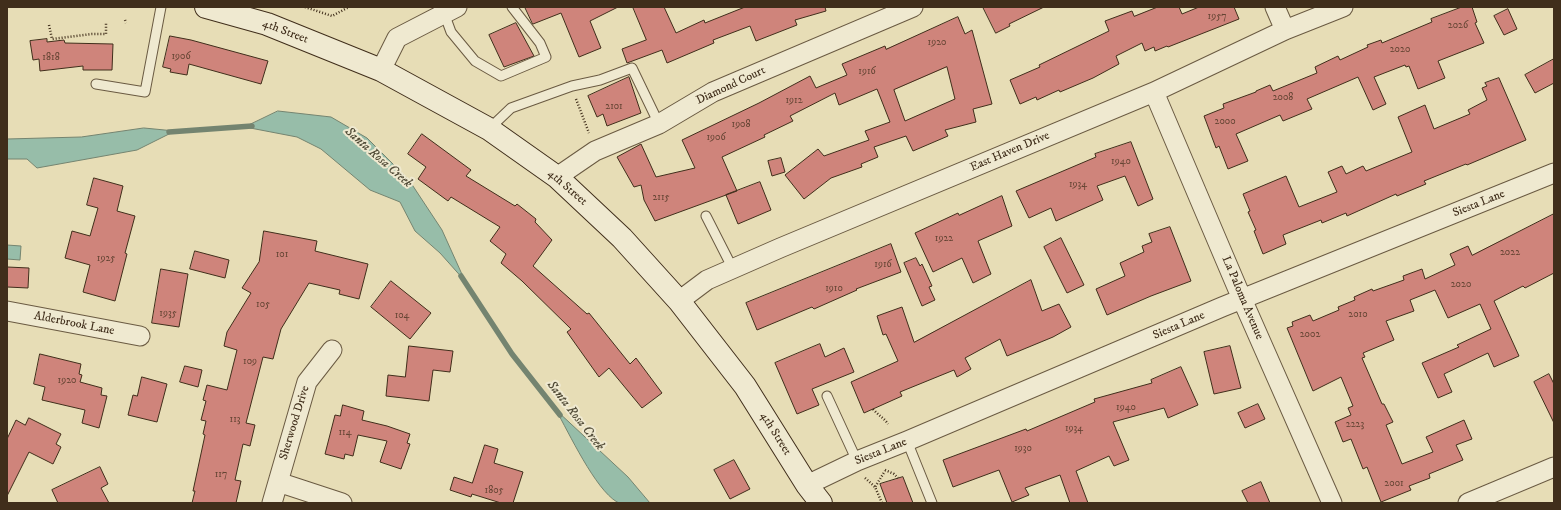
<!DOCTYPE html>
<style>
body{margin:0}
#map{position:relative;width:1561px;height:510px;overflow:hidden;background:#e7ddb6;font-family:"IM FELL DW Pica",serif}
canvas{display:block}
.frame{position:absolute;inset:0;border:8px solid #402e1b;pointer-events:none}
</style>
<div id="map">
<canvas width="1561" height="510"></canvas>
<div class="frame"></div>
</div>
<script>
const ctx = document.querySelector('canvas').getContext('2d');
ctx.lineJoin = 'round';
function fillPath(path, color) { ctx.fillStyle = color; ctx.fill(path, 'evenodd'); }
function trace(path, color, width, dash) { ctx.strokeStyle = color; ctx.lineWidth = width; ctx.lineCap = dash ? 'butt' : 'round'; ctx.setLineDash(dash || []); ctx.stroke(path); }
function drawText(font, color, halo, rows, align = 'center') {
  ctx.font = font + ' "IM FELL DW Pica",serif'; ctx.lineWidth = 4; ctx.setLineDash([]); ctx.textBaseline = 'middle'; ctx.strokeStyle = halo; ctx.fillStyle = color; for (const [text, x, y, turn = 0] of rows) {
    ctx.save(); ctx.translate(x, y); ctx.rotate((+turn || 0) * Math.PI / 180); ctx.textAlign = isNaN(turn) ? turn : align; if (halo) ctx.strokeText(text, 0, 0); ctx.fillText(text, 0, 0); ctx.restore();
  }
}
const water = new Path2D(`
 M 278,111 L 331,117 L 367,138 L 409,180 L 442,230 L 465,281 L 440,253 L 415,231 L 400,202 L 370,190 L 321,149 L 297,137 L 245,127 Z
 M 144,128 L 175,131 L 137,150 L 37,168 L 27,159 L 7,159 L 7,139 L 81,137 Z
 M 7,245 L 21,246 L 20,260 L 7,259 Z
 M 556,410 L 628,477 L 650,503 C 643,503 622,505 617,502 C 595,489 569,433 556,410 Z`);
fillPath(water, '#97bda9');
trace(water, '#748470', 1);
trace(new Path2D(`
 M 169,132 L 252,126
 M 461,276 L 512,354 L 560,415`), '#748470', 5.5);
const building = new Path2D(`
 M 525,7 L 618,7 L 590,21 L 601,48 L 579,57 L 561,13 L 533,24 Z
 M 633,7 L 664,7 L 676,33 L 704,20 L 705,23 L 745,7 L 825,7 L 826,11 L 795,20 L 797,25 L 756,41 L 750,26 L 713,40 L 714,43 L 667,63 L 662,50 L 627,63 L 622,49 L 646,40 Z
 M 983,7 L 1044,7 L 1009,24 L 1010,26 L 996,33 Z
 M 1158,7 L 1179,7 L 1182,14 L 1199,7 L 1234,7 L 1239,19 L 1168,47 L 1167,46 L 1155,51 L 1154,47 L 1145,51 L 1142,43 L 1116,56 L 1119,64 L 1093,78 L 1060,92 L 1059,90 L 1037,100 L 1036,97 L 1020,104 L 1010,80 L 1040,67 L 1039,65 L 1109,31 L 1105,21 L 1132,11 L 1134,16 Z
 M 1462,7 L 1472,7 L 1477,22 L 1475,23 L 1484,43 L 1438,61 L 1445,78 L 1418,89 L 1409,66 L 1406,67 L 1405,65 L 1374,77 L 1386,104 L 1373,110 L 1358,77 L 1307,99 L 1312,109 L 1283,121 L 1280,115 L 1236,134 L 1248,161 L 1228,169 L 1219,146 L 1216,148 L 1204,116 L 1224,108 L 1223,104 L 1256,92 L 1256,91 L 1270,85 L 1273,91 L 1317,73 L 1315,67 L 1338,56 L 1340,60 L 1368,47 L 1367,45 L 1381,40 L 1382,43 L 1432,22 L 1431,19 Z
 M 1508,9 L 1517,29 L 1504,35 L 1494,16 Z
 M 958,17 L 965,34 L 972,30 L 992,104 L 973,109 L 976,122 L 945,130 L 948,136 L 913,151 L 906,136 L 874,147 L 878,157 L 861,164 L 862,167 L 831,178 L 804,199 L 785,175 L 818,149 L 824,156 L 869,140 L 865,131 L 890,122 L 877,89 L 839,105 L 835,93 L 790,116 L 793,121 L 764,135 L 765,137 L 722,157 L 737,191 L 655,221 L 644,200 L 641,185 L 634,187 L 617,157 L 641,144 L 656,177 L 695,168 L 682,140 L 759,103 L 810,76 L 816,88 L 847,75 L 842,64 L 885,46 L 886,49 ZM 947,67 L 955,99 L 905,121 L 894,90 Z
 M 516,23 L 534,56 L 504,67 L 489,35 Z
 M 170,36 L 191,40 L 268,61 L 261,84 L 189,64 L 187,75 L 170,72 L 171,69 L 163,67 Z
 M 47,39 L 47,42 L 64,40 L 65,43 L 113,44 L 112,70 L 83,70 L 83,66 L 40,71 L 39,59 L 33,60 L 30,41 Z
 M 1554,59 L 1554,83 L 1535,93 L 1525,75 Z
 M 629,77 L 641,113 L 607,126 L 603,114 L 597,117 L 588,96 Z
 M 1499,78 L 1526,140 L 1467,165 L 1466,164 L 1424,181 L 1426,184 L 1397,196 L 1396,194 L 1347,216 L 1346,213 L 1322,223 L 1321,220 L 1283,235 L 1286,244 L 1263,254 L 1254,231 L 1256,230 L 1248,212 L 1250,211 L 1243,194 L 1286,176 L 1299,207 L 1337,192 L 1328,172 L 1342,166 L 1346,174 L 1363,166 L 1366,171 L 1412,152 L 1398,117 L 1425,105 L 1434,129 L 1470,114 L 1468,110 L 1487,100 L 1482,88 L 1487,86 L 1485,83 Z
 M 422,134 L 471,170 L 466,176 L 515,206 L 517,204 L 536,219 L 535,222 L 552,240 L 533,266 L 587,314 L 589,313 L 630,364 L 636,358 L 662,393 L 642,408 L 609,368 L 599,377 L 567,332 L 571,329 L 522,281 L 501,263 L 506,254 L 490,241 L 500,227 L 451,197 L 448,201 L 418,179 L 426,167 L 408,154 Z
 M 1131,142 L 1153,199 L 1138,206 L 1125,176 L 1097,186 L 1103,200 L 1056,221 L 1051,208 L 1029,218 L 1016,191 L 1096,157 L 1095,154 Z
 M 781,158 L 785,172 L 772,176 L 768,161 Z
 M 94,178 L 123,186 L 117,211 L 135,216 L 125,253 L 127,254 L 115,301 L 83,292 L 90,265 L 65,258 L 72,231 L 90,236 L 98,208 L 87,205 Z
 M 760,182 L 771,210 L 738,224 L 726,195 Z
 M 1002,196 L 1012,226 L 978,241 L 991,274 L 973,283 L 962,258 L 933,272 L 915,233 L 958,213 L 959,215 Z
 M 1554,214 L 1554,273 L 1525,288 L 1523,286 L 1494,301 L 1519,356 L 1494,367 L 1488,353 L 1444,374 L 1452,392 L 1438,398 L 1422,363 L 1459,347 L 1457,345 L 1491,329 L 1480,304 L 1448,318 L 1435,290 L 1410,300 L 1414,311 L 1386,321 L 1394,340 L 1363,353 L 1365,357 L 1362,358 L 1382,404 L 1384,404 L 1393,422 L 1386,425 L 1402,464 L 1433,452 L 1426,437 L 1464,420 L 1472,439 L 1456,445 L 1463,460 L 1429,474 L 1430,478 L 1409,486 L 1411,490 L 1381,502 L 1367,467 L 1363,469 L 1351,439 L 1343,442 L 1335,422 L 1351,415 L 1348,408 L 1353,406 L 1341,377 L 1313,391 L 1287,328 L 1293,326 L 1292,322 L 1310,315 L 1313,321 L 1339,310 L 1338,307 L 1355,300 L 1354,297 L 1372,289 L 1373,291 L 1404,280 L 1403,276 L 1422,269 L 1425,279 L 1455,265 L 1450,254 L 1468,246 L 1472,255 Z
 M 1170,227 L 1191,281 L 1151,296 L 1107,315 L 1096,289 L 1125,276 L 1120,263 L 1144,252 L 1142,246 L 1152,242 L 1149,234 Z
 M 264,231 L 317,241 L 315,251 L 368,264 L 359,299 L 339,294 L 340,290 L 309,283 L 281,329 L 273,359 L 263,357 L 246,423 L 255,425 L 250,446 L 243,444 L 235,480 L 241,481 L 236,503 L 192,503 L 195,491 L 193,491 L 205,435 L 203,434 L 206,421 L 201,420 L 206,401 L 203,400 L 207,385 L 227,390 L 237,350 L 224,346 L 227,332 L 251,293 L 242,288 L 259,262 Z
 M 1061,238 L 1084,285 L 1067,293 L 1044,247 Z
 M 891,244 L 901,272 L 856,289 L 857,290 L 814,309 L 812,307 L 757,330 L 746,303 Z
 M 195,251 L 229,260 L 225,278 L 190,269 Z
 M 916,258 L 920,266 L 922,264 L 932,286 L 929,287 L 935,300 L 922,306 L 904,263 Z
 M 7,267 L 29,268 L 28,288 L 7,287 Z
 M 161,269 L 188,274 L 179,327 L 152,323 Z
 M 1031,280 L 1042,311 L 1059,304 L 1071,327 L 1053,337 L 1007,356 L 1000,339 L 965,358 L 971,369 L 957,377 L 954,370 L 900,392 L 902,396 L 864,413 L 851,382 L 898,361 L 886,334 L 883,335 L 877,316 L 902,307 L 914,342 Z
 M 391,281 L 431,313 L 410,339 L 371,307 Z
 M 820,344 L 825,357 L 844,348 L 854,372 L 812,389 L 819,405 L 797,414 L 775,363 Z
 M 409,346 L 453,351 L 450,372 L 433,370 L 429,401 L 386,396 L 388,375 L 405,377 Z
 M 1230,346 L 1241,388 L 1214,394 L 1204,352 Z
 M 40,354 L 81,364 L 79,374 L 82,375 L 80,382 L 102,388 L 101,395 L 107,396 L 99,428 L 82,423 L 85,410 L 42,400 L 45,387 L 34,384 Z
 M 185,366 L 202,370 L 198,387 L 180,382 Z
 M 1181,367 L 1198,405 L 1168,418 L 1164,408 L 1113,422 L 1129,460 L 1114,466 L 1109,456 L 1076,471 L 1088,503 L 1070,503 L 1060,475 L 1025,488 L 1029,495 L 1012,502 L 999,470 L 953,487 L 943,460 L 1026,429 L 1027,431 L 1095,402 L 1094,399 L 1152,383 L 1151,380 Z
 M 1549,374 L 1554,384 L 1554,423 L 1534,382 Z
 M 142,377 L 167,384 L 157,422 L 128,415 L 133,395 L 137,396 Z
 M 1258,404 L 1265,419 L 1245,428 L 1238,413 Z
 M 343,405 L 364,411 L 362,420 L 387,426 L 410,434 L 407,443 L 410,444 L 401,469 L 380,462 L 387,441 L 358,435 L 353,456 L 345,454 L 344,459 L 325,454 L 335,415 L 340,416 Z
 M 29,418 L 61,434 L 56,444 L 61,447 L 53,464 L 29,452 L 7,496 L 7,439 L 16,420 L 25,425 Z
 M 485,445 L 498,449 L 494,463 L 523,472 L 513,503 L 501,503 L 472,494 L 471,497 L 450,490 L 454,477 L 472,483 Z
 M 734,460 L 750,489 L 730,499 L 714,470 Z
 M 100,467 L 108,484 L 101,488 L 109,503 L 58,503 L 52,490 Z
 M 903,477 L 913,503 L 887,503 L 880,484 Z
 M 1261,482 L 1270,503 L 1248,503 L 1242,491 Z`);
fillPath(building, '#cf847b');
trace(building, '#402e1b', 1);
const service = new Path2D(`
 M 444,13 L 451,32 L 475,61 L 501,76 L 546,57 L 540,43 L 512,7
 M 96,84 L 145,92 L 161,7
 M 489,129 L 511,108 L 572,86 L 600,80 L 632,68 L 659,124
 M 706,216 L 733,269
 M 827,396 L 857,461
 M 907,441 L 932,503`);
const minor = new Path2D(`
 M 1275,7 L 1285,30
 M 381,70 L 397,38 L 457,7
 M 1154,92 L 1242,299 L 1332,503
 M 557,177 L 595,151 L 659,124 L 713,92 L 913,7
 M 679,301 L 707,280 L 780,248 L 1154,92 L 1285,30 L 1343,7
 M 7,311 L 140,336
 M 278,482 L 342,503
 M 807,485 L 857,461 L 907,441 L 1222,307 L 1554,173
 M 272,503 L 307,382 L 332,350
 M 1468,503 L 1554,467`);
const secondary = new Path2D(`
 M 206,7 L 267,24 L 381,70 L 489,129 L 557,177 L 622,238 L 679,301 L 745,386 L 807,485 L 821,503`);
trace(service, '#6a5a42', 11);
trace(minor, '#6a5a42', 21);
trace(secondary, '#402e1b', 24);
trace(new Path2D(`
 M 305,7 L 332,16 L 349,7
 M 125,20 L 126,23
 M 49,25 L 52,39 L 92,34 L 106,34 L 106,22
 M 576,99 L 589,133
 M 873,409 C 878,415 884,418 888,424
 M 885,470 L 894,474 L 898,478
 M 865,478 L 875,487
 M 882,503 L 875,487 L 885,471`), '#402e1b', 2.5, [1, 2]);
trace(service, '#efe9d0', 9);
trace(minor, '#efe9d0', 19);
trace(secondary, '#efe9d0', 22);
drawText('10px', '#644433', null, [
 ["1957",1217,17],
 ["2026",1458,26],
 ["1920",937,43],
 ["2020",1400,50],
 ["1906",181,57],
 ["1818",51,58],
 ["1916",867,72],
 ["2008",1283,98],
 ["1912",794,101],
 ["2101",614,107],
 ["2000",1225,122],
 ["1908",741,125],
 ["1906",716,138],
 ["1940",1121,162],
 ["1934",1078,185],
 ["2115",661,198],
 ["1922",944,239],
 ["2022",1510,253],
 ["101",282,255],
 ["1925",106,259],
 ["1916",883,265],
 ["2020",1461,285],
 ["1910",834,289],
 ["105",263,305],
 ["1935",168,314],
 ["2010",1358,315],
 ["104",402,316],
 ["2002",1310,335],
 ["109",250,362],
 ["1920",67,381],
 ["1940",1126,408],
 ["113",235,420],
 ["2223",1355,425],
 ["1934",1074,429],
 ["114",345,433],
 ["1930",1023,449],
 ["117",221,475],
 ["2001",1394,484],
 ["1805",494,491]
]);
drawText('12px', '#402e1b', '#efe9d0', [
 ["4th Street",285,32,21],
 ["Diamond Court",731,86,-25],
 ["East Haven Drive",1010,152,-23],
 ["4th Street",567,188,41],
 ["Siesta Lane",1479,204,-22],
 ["La Paloma Avenue",1242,298,67],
 ["Alderbrook Lane",74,324,11],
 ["Siesta Lane",1179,326,-23],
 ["Sherwood Drive",295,423,-73],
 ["4th Street",775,434,58],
 ["Siesta Lane",881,452,-22]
]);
drawText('italic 13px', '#514b37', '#efe9d0', [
 ["Santa Rosa Creek",378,158,41],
 ["Santa Rosa Creek",575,416,52]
]);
</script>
